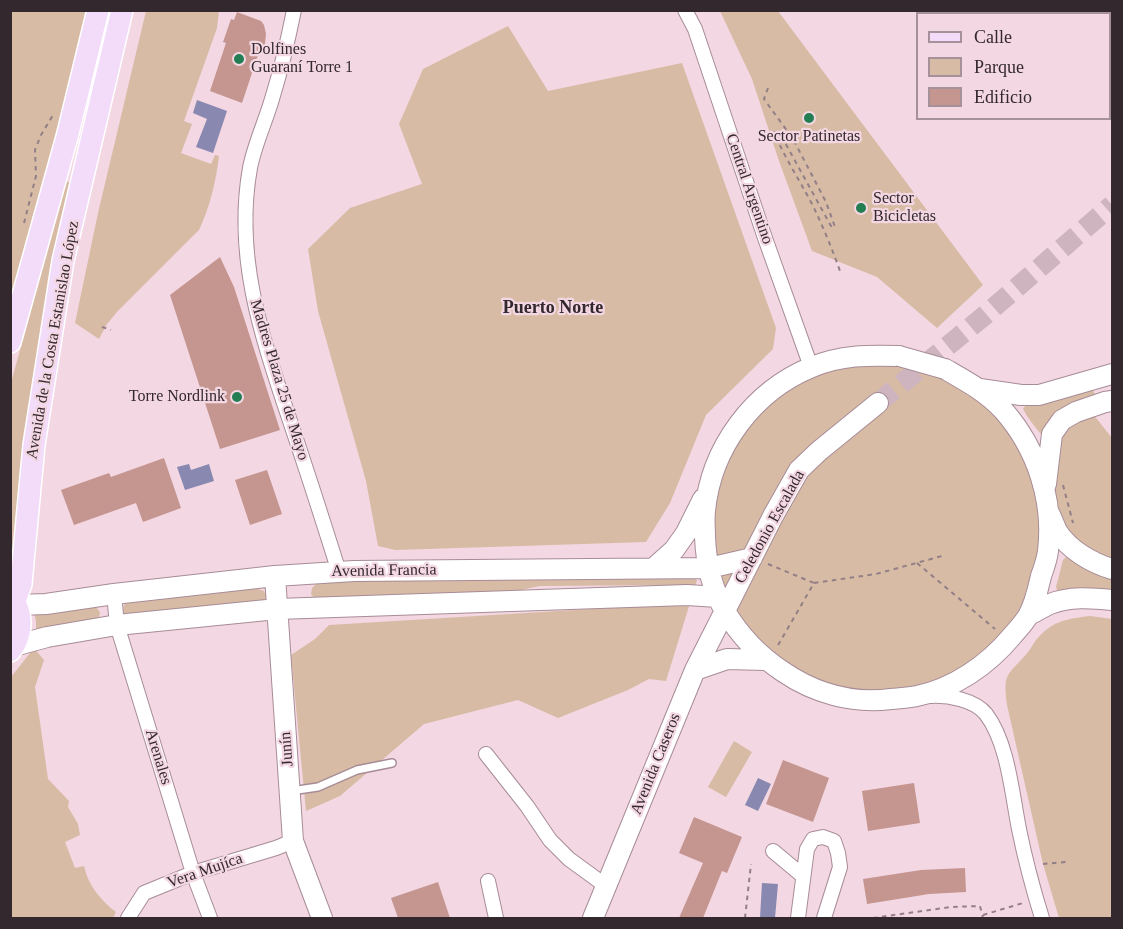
<!DOCTYPE html>
<meta charset="utf-8">
<style>
body{margin:0}
#map{position:relative;width:1123px;height:929px;overflow:hidden;background:#f3d7e2;font-family:"Times New Roman",serif}
canvas{display:block}
.frame{position:absolute;inset:0;border:12px solid #33282d;pointer-events:none}
.legend{position:absolute;left:916px;top:12px;width:195px;height:108px;box-sizing:border-box;background:#f3d7e2;border:2px solid #a6919a;margin:0;padding:8px 10px;list-style:none;font-size:18px;color:#33282d}
.legend li{display:flex;align-items:center;gap:12px;height:30px}
.legend b{width:30px;border:2px solid #a6919a}
</style>
<div id="map">
<canvas width="1123" height="929"></canvas>
<div class="frame"></div>
<ul class="legend">
<li><b style="height:8px;background:#f3dcfa"></b>Calle</li>
<li><b style="height:16px;background:#d8bba5"></b>Parque</li>
<li><b style="height:16px;background:#c59590"></b>Edificio</li>
</ul>
</div>
<script>
const ctx = document.querySelector('canvas').getContext('2d');
ctx.lineJoin = 'round';
function fillPath(path, color) { ctx.fillStyle = color; ctx.fill(path, 'evenodd'); }
function trace(path, color, width, dash) { ctx.strokeStyle = color; ctx.lineWidth = width; ctx.lineCap = dash ? 'butt' : 'round'; ctx.setLineDash(dash || []); ctx.stroke(path); }
function drawText(font, color, halo, rows, align = 'center') {
  ctx.font = font + ' "Times New Roman",serif'; ctx.lineWidth = 4.5; ctx.setLineDash([]); ctx.textBaseline = 'middle'; ctx.strokeStyle = halo; ctx.fillStyle = color; for (const [text, x, y, turn = 0] of rows) {
    ctx.save(); ctx.translate(x, y); ctx.rotate((+turn || 0) * Math.PI / 180); ctx.textAlign = isNaN(turn) ? turn : align; if (halo) ctx.strokeText(text, 0, 0); ctx.fillText(text, 0, 0); ctx.restore();
  }
}
fillPath(new Path2D(`
 M 10,11 L 88,11 L 62,115 L 11,308 Z
 M 146,11 L 219,11 L 217,28 L 184,121 L 192,124 L 181,153 L 211,164 L 215,155 L 219,156 C 216,181 210,207 199,230 L 117,312 L 107,324 L 99,339 L 75,323 L 98,213 Z
 M 720,11 L 778,11 L 983,285 L 937,328 L 877,277 L 812,251 L 779,161 L 752,79 Z
 M 508,26 L 548,91 L 682,63 L 776,328 L 773,349 L 706,415 L 670,503 L 646,542 L 395,550 L 378,546 L 366,481 L 318,311 L 308,249 L 350,208 L 422,184 L 399,124 L 423,69 Z
 M 66,181 L 71,183 L 48,285 L 32,384 L 15,522 L 15,557 L 11,555 L 11,383 Z
 M708 528a168 168 0 1 1 336 0a168 168 0 1 1-336 0Z
 M 1091,387 L 1096,396 L 1045,434 L 1042,435 C 1038,431 1024,413 1023,408 L 1027,405 Z
 M 1093,414 L 1112,438 L 1112,560 L 1080,544 L 1065,527 L 1056,507 L 1053,489 L 1060,438 L 1068,427 Z
 M 1066,557 L 1094,573 L 1112,579 L 1112,592 L 1060,592 L 1057,590 L 1056,587 L 1063,560 Z
 M 512,575 L 690,576 L 695,578 L 697,581 L 695,585 L 690,586 L 678,585 L 540,586 L 525,589 L 510,594 L 315,599 L 311,594 L 312,588 L 317,583 Z
 M 255,588 L 264,591 L 267,597 L 265,602 L 126,617 L 123,612 L 124,605 L 127,603 Z
 M 690,603 L 666,681 L 649,679 L 628,690 L 558,718 L 518,700 L 424,724 L 340,796 L 306,811 L 291,655 L 315,639 L 329,625 Z
 M 91,605 L 96,607 L 100,612 L 99,618 L 95,622 L 36,632 L 36,621 L 34,612 L 52,613 Z
 M 1090,616 L 1112,619 L 1112,918 L 1059,918 L 1043,864 L 1007,705 C 1002,671 1009,675 1028,652 C 1031,648 1033,644 1036,640 C 1052,621 1066,619 1090,616 Z
 M 34,648 L 44,660 L 35,687 L 48,779 L 69,801 L 68,807 L 78,824 L 80,835 L 65,842 L 75,868 L 84,866 C 88,885 101,901 116,912 L 113,918 L 11,918 L 11,677 Z
 M 734,741 L 752,752 L 726,797 L 708,787 Z`), '#d8bba5');
fillPath(new Path2D(`
 M 197,100 L 227,111 L 213,153 L 196,147 L 207,119 L 193,113 Z
 M 189,464 L 191,470 L 209,464 L 214,481 L 185,490 L 177,467 Z
 M 758,778 L 771,784 L 758,811 L 745,805 Z
 M 762,883 L 778,884 L 775,918 L 760,918 Z`), '#8888b0');
fillPath(new Path2D(`
 M 237,12 L 261,21 L 264,25 L 266,34 L 265,44 L 258,55 L 242,103 L 210,91 L 226,43 L 223,42 L 231,19 L 234,20 Z
 M 220,257 L 234,287 L 280,430 L 220,449 L 170,295 Z
 M 164,458 L 181,508 L 143,522 L 136,503 L 74,525 L 61,490 L 109,473 L 111,477 Z
 M 267,470 L 282,514 L 250,525 L 235,480 Z
 M 783,760 L 829,778 L 813,822 L 766,804 Z
 M 914,783 L 920,823 L 868,831 L 862,791 Z
 M 694,817 L 742,837 L 727,873 L 722,871 L 703,918 L 679,918 L 703,863 L 679,853 Z
 M 965,868 L 966,892 L 929,894 L 867,904 L 863,879 L 921,870 Z
 M 438,882 L 450,918 L 398,918 L 391,898 Z`), '#c59590');
trace(new Path2D(`
 M 878,403 L 984,316 L 1112,205`), '#cdb4be', 20, [20, 10]);
const lane = new Path2D(`
 M 291,791 L 318,787 L 357,770 L 392,763`);
const street = new Path2D(`
 M 294,10 C 288,40 281,70 272,99 C 266,120 254,146 250,168 C 234,257 262,337 290,421 C 307,471 323,521 339,572
 M 685,10 L 695,29 L 765,238 L 811,367
 M 114,594 L 117,625 L 193,873 L 210,918
 M 931,696 C 948,695 975,700 986,714 C 1008,743 1012,794 1019,829 C 1025,859 1033,889 1042,918
 M 486,754 L 527,806 L 550,840 L 569,859 L 606,886
 M 773,851 L 803,876
 M 488,881 L 496,918
 M 128,918 L 144,893 L 193,873 L 276,848 L 293,841
 M 798,918 L 807,849 L 813,839 L 823,837 L 834,841 L 838,853 L 840,867 L 824,918`);
const secondary = new Path2D(`
 M 899,356 C 868,355 841,355 812,367 C 753,391 711,448 705,511 C 704,519 705,528 705,537 C 706,562 712,589 725,611 C 740,636 758,655 782,671 C 814,693 852,704 891,699 C 899,698 908,698 917,696 C 953,689 988,665 1012,636 C 1017,630 1024,623 1028,616 C 1035,604 1038,589 1041,576 C 1044,568 1047,559 1048,551 C 1054,500 1037,449 1004,411 C 987,392 966,381 945,369
 M 980,389 L 1021,395 L 1039,395 L 1112,374
 M 1046,484 L 1052,434 L 1062,420 L 1076,412 L 1105,402 L 1112,401
 M 1049,513 C 1052,518 1054,525 1057,531 C 1069,550 1092,563 1112,569
 M 655,567 L 674,550 L 686,533 L 703,499
 M 275,576 L 293,841 L 322,918
 M 17,605 L 46,604 L 114,594 L 275,576 L 354,571 L 709,568 L 752,558
 M 1029,615 C 1035,612 1043,607 1050,604 C 1069,596 1093,598 1112,600
 M 14,646 L 47,637 L 117,625 L 277,609 L 687,595 L 718,597
 M 695,670 L 727,659 L 765,660
 M 593,918 L 695,670 L 773,516 L 799,470 L 819,451 L 878,403`);
const primary = new Path2D(`
 M 10,342 L 67,137 L 98,10
 M 10,596 C 24,612 23,635 10,651
 M 15,601 L 21,584 L 34,445 L 63,261 L 122,10`);
trace(lane, '#a78c97', 10);
trace(street, '#a78c97', 16);
trace(secondary, '#a78c97', 22);
trace(primary, '#fff', 24);
trace(new Path2D(`
 M 768,88 L 764,99 L 793,139 L 826,202 L 835,227 L 831,226 L 783,139 L 774,132 C 785,159 801,182 814,208 C 824,229 833,251 841,274
 M 24,223 L 36,176 L 35,150 L 41,135 L 53,115
 M 102,327 L 111,330
 M 1063,485 L 1073,523
 M 917,563 L 995,629
 M 768,564 L 814,583 L 777,647
 M 814,583 L 876,574 L 942,556
 M 1043,864 L 1066,862
 M 983,915 L 1023,903
 M 745,918 L 751,864
 M 873,918 L 951,907 L 980,906 L 983,918`), '#927f87', 2, [4.5, 4.5]);
trace(lane, '#fff', 7);
trace(street, '#fff', 14);
trace(secondary, '#fff', 20);
trace(primary, '#f3dcfa', 21);
const rail = new Path2D(`
 M 1098,10 L 1100,14
 M 1109,10 L 1112,21
 M 1110,29 L 1112,35`);
trace(rail, '#6a5a61', 7);
trace(rail, '#f3d7e2', 4.5, [14]);
const secondaryBridge = new Path2D(`
 M 899,356 L 945,369`);
trace(secondaryBridge, '#a78c97', 22, []);
trace(secondaryBridge, '#fff', 20);
for (const [x, y, r, color] of [
 [239,59,6,"#247e53"],
 [809,118,6,"#247e53"],
 [861,208,6,"#247e53"],
 [237,397,6,"#247e53"]
]) { const dot = new Path2D(); dot.arc(x, y, r, 0, 2 * Math.PI); ctx.fillStyle = color; ctx.fill(dot); trace(dot, '#f3d7e2', 2); }
drawText('16px', '#33282d', '#f3d7e2', [
 ["Dolfines",251,50],
 ["Guaraní Torre 1",251,68],
 ["Sector Patinetas",809,137,"center"],
 ["Sector",873,199],
 ["Bicicletas",873,217],
 ["Torre Nordlink",225,397,"right"]
], 'left');
drawText('16px', '#33282d', '#f3d7e2', [
 ["Central Argentino",749,189,71],
 ["Avenida de la Costa Estanislao López",53,340,-80],
 ["Madres Plaza 25 de Mayo",279,380,73],
 ["Celedonio Escalada",770,527,-61],
 ["Avenida Francia",384,571,-1],
 ["Junín",287,749,-94],
 ["Arenales",158,757,73],
 ["Avenida Caseros",656,764,-68],
 ["Vera Mujíca",205,871,-19]
]);
drawText('bold 18px', '#33282d', '#f3d7e2', [
 ["Puerto Norte",553,308]
]);
</script>
